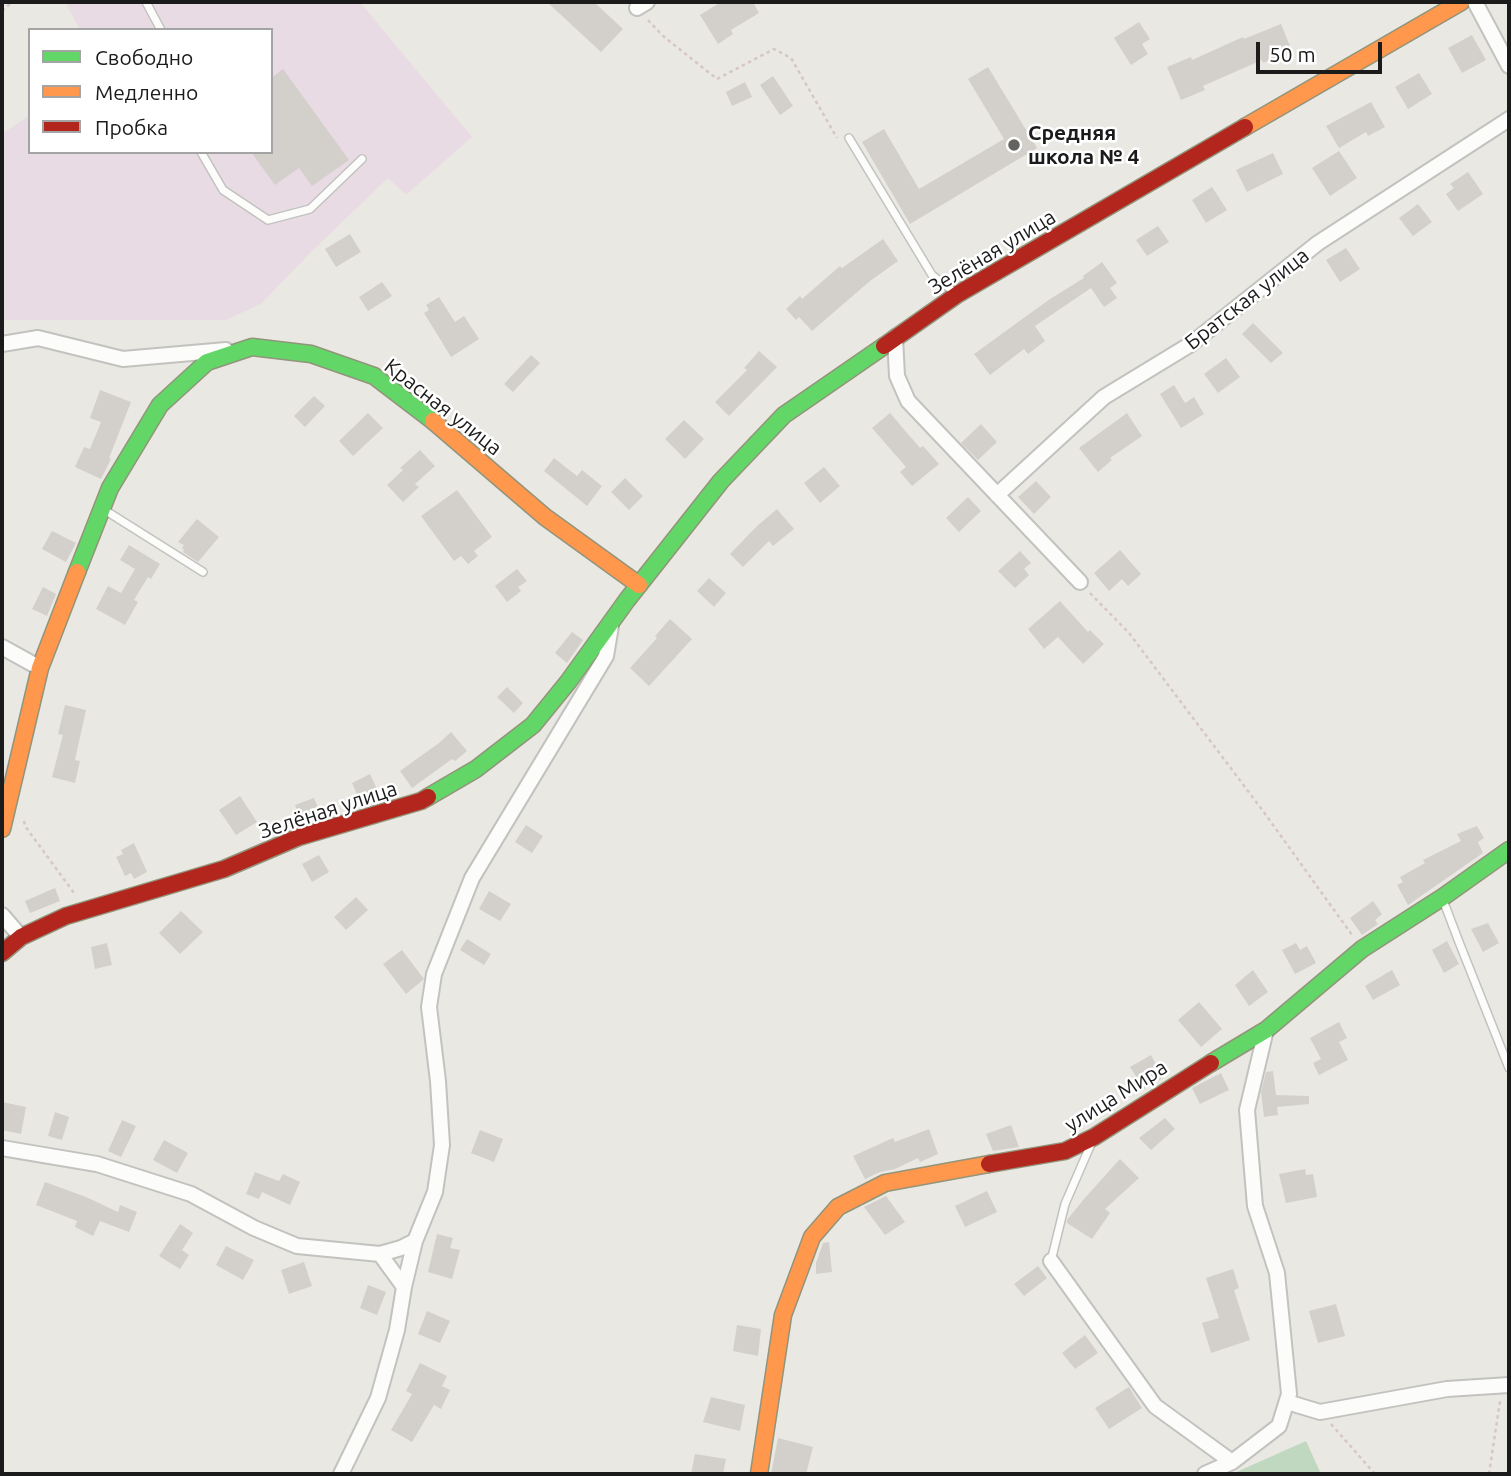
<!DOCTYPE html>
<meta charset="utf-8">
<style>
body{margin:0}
#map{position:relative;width:1511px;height:1476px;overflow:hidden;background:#eae8e2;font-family:Ubuntu,sans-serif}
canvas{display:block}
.frame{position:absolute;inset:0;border:4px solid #1b1b1b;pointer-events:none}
.legend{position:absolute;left:28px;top:28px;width:245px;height:126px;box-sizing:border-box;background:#fff;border:2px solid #a4a4a4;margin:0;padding:9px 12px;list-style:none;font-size:21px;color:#1b1b1b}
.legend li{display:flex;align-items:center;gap:14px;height:35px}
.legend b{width:35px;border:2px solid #a4a4a4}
.scale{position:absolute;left:1256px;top:42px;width:126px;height:32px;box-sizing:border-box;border:4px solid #1b1b1b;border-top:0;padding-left:9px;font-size:21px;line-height:24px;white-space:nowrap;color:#1b1b1b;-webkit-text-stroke:5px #fff;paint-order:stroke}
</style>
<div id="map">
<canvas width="1511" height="1476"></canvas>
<div class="frame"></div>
<ul class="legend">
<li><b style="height:9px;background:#63d668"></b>Свободно</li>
<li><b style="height:9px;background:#ff974d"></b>Медленно</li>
<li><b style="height:9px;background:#b3261e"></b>Пробка</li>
</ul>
<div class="scale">50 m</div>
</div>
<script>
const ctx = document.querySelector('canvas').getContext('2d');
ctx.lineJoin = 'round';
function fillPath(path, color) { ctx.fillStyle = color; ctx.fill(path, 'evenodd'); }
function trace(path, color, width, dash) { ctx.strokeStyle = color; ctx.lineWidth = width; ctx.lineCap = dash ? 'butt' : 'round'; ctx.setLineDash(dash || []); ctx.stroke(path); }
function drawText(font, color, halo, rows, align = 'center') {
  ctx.font = font + ' Ubuntu,sans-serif'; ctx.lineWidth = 5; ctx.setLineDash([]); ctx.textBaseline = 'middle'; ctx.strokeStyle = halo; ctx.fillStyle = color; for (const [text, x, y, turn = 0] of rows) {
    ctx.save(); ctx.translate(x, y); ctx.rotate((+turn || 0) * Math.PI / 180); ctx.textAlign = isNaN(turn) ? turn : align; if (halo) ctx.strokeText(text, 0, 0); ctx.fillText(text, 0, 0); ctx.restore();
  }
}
fillPath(new Path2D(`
 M 65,2 L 360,2 L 472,137 L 406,195 L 388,178 L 311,252 L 261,304 L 226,320 L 2,320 L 2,134 L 30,115 L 30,152 L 271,152 L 271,30 L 80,30 Z`), '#e9dbe3');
fillPath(new Path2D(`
 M 1306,1441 L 1321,1474 L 1232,1474 Z`), '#c0d7c0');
fillPath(new Path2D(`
 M 547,2 L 594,2 L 623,29 L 601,52 Z
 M 721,2 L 753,2 L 759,13 L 731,30 L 733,34 L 718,44 L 700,15 Z
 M 1139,22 L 1150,39 L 1142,44 L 1148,54 L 1131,65 L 1114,38 Z
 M 1281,24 L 1292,51 L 1263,63 L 1262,60 L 1203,86 L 1205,90 L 1181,100 L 1167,67 L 1191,57 L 1192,60 L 1243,37 L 1244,39 Z
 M 1472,35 L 1486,60 L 1462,73 L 1448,48 Z
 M 988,67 L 1037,148 L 910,224 L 862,142 L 884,129 L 919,189 L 1004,139 L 968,79 Z
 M 283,69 L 349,160 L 312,186 L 299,168 L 275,185 L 251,152 L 271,152 L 271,78 Z
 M 1419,73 L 1432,94 L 1408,109 L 1395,87 Z
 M 773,76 L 793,106 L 780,115 L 760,85 Z
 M 745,82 L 752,97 L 732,106 L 726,92 Z
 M 1371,102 L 1385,127 L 1368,136 L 1366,132 L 1339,148 L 1326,126 Z
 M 1339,151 L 1357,178 L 1330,196 L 1312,168 Z
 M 1273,153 L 1283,174 L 1247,192 L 1236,170 Z
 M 1468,172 L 1483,194 L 1458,211 L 1446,194 L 1454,188 L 1450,184 Z
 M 1212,187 L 1227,210 L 1206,223 L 1192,200 Z
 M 1418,204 L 1432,222 L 1413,236 L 1399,218 Z
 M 1158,226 L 1169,242 L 1147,256 L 1136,240 Z
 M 350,234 L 361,252 L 336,267 L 325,249 Z
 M 883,239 L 898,261 L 870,281 L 812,331 L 799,317 L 796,320 L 786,309 L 800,296 L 802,299 L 840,266 L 842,268 Z
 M 1346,248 L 1360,269 L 1340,282 L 1326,260 Z
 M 1102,262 L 1117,283 L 1110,288 L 1117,298 L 1104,307 L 1091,288 L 1035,326 L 1045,341 L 1028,354 L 1024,349 L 990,375 L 974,354 L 1050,299 L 1084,278 L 1083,276 Z
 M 382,282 L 392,296 L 368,311 L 359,297 Z
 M 439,297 L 455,322 L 464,316 L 479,339 L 451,357 L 424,313 L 429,310 L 426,305 Z
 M 1253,323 L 1283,353 L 1271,363 L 1242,334 Z
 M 759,351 L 777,367 L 729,416 L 715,402 L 747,370 L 744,368 Z
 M 531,355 L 540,363 L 513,392 L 504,384 Z
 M 1226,358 L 1240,377 L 1218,393 L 1204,374 Z
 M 1174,385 L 1185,403 L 1194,397 L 1204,414 L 1181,428 L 1160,394 Z
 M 100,390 L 131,402 L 109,458 L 111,459 L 101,479 L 75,467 L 84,447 L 90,449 L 101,422 L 90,418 Z
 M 314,396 L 325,406 L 305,427 L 294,416 Z
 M 368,413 L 383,428 L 353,456 L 339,441 Z
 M 890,413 L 920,448 L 923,446 L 939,464 L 912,486 L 900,472 L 906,467 L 872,428 Z
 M 1127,413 L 1142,436 L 1110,458 L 1112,460 L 1098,472 L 1079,448 Z
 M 684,420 L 704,439 L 685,459 L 665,439 Z
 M 981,424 L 997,442 L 978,460 L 961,443 Z
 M 420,450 L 435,466 L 415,484 L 419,487 L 403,502 L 387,485 L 403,470 L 400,468 Z
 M 554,458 L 577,476 L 582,470 L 602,486 L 587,506 L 544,471 Z
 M 824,467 L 840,486 L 820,503 L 804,483 Z
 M 625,478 L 643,496 L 629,510 L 611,492 Z
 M 1036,481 L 1051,497 L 1034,514 L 1018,497 Z
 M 457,490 L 492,537 L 474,551 L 478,556 L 468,564 L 461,556 L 454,561 L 421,516 Z
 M 968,497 L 981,511 L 959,532 L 946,518 Z
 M 777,509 L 794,529 L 773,546 L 769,541 L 743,567 L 730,554 L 757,526 Z
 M 197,519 L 219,537 L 198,562 L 183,552 L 184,550 L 182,548 L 184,545 L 178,542 Z
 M 52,531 L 76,543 L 66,562 L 42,549 Z
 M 129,545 L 160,564 L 151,579 L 148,577 L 134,600 L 138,602 L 125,625 L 96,609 L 108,586 L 121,593 L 135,569 L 120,560 Z
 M 1120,550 L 1141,574 L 1128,586 L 1122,579 L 1109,591 L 1094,573 Z
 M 1020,551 L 1031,563 L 1024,569 L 1029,575 L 1015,588 L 998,571 Z
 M 517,569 L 527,581 L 518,587 L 521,591 L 507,602 L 495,586 Z
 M 709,578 L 726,593 L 714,607 L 697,591 Z
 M 43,587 L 56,594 L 47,616 L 32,609 Z
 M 1060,601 L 1088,632 L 1090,630 L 1104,644 L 1083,664 L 1058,637 L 1044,649 L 1028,629 Z
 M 670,619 L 692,639 L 649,686 L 630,668 L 657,638 L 655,636 Z
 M 572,632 L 583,640 L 567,663 L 555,653 Z
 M 507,687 L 523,703 L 514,713 L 497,697 Z
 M 65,705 L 86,710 L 75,760 L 80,761 L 75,783 L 52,777 L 63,735 L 58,734 Z
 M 451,732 L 467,751 L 455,761 L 452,759 L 412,788 L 400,771 L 439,743 Z
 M 370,774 L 382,800 L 362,806 L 352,783 Z
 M 240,796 L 257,822 L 236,835 L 219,810 Z
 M 314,798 L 322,817 L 302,823 L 295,805 Z
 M 526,825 L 543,836 L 532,853 L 515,842 Z
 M 1477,826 L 1484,838 L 1478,842 L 1483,853 L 1408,905 L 1397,885 L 1403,882 L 1400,877 L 1425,863 L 1423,860 L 1461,841 L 1457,834 Z
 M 134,843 L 147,872 L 134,879 L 131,873 L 125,876 L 116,857 L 123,854 L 121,850 Z
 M 319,855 L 329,872 L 312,882 L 302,864 Z
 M 55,888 L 60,901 L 30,913 L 25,901 Z
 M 489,891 L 511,904 L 500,921 L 479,909 Z
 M 356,897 L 368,910 L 346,930 L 334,917 Z
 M 1373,901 L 1382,914 L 1375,920 L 1378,924 L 1362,935 L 1350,918 Z
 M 181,911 L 203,932 L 180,954 L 159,933 Z
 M 1488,923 L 1499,943 L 1483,952 L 1471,929 Z
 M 467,939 L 491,954 L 484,965 L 460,950 Z
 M 1447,941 L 1459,964 L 1444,973 L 1432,950 Z
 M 107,943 L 112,965 L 95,969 L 91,947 Z
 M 1296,943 L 1300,950 L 1307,946 L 1316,963 L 1295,974 L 1282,950 Z
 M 402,950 L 424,979 L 406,994 L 383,964 Z
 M 1253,970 L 1268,992 L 1249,1006 L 1235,985 Z
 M 1392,970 L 1400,985 L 1373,1000 L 1365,986 Z
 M 1199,1002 L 1222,1029 L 1201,1047 L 1178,1020 Z
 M 1339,1022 L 1347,1038 L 1339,1042 L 1348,1060 L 1319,1075 L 1313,1063 L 1321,1059 L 1310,1038 Z
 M 1151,1055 L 1163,1078 L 1144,1089 L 1130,1067 Z
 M 1273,1071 L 1276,1095 L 1309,1096 L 1309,1104 L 1277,1107 L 1278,1115 L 1264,1117 L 1261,1092 L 1266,1072 Z
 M 1221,1073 L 1229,1090 L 1200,1104 L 1192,1088 Z
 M 2,1102 L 26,1107 L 21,1134 L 2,1130 Z
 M 55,1112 L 69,1117 L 62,1140 L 48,1136 Z
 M 1165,1118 L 1175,1129 L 1151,1150 L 1139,1138 Z
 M 122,1120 L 136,1126 L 121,1157 L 108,1151 Z
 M 1011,1125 L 1019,1147 L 993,1151 L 986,1134 Z
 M 929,1129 L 938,1154 L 920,1162 L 918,1158 L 895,1169 L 880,1172 L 865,1179 L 853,1156 L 893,1138 L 895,1142 Z
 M 480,1130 L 503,1139 L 494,1162 L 471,1153 Z
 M 164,1140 L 188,1153 L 177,1173 L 153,1160 Z
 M 1120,1159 L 1139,1178 L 1105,1209 L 1110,1213 L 1092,1239 L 1067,1223 L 1067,1220 L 1084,1199 Z
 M 1305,1169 L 1306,1175 L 1313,1174 L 1317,1197 L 1286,1203 L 1279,1174 Z
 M 255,1172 L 279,1181 L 283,1174 L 300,1182 L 290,1205 L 262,1192 L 259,1199 L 246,1194 Z
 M 45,1182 L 86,1197 L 118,1212 L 120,1205 L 137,1212 L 129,1232 L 100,1221 L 93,1236 L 75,1227 L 77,1221 L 36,1205 Z
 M 987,1191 L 997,1212 L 965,1227 L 955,1206 Z
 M 886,1196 L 905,1222 L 885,1235 L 864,1207 Z
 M 180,1224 L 193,1233 L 182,1250 L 189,1255 L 180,1269 L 159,1256 Z
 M 437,1234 L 453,1238 L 450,1248 L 460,1250 L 452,1279 L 428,1272 Z
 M 829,1242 L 832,1272 L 816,1274 L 816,1263 L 823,1243 Z
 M 226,1246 L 254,1260 L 243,1280 L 216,1265 Z
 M 304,1262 L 312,1286 L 289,1294 L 281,1270 Z
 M 1038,1266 L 1047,1278 L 1024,1296 L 1014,1284 Z
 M 1233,1269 L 1239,1288 L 1234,1290 L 1250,1340 L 1211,1353 L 1202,1323 L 1219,1318 L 1206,1278 Z
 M 368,1285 L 386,1292 L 377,1315 L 360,1308 Z
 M 1336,1304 L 1345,1336 L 1318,1343 L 1309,1311 Z
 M 427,1311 L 450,1321 L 440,1343 L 418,1334 Z
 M 737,1325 L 761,1329 L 758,1356 L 733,1351 Z
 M 1085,1335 L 1098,1353 L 1075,1369 L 1062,1353 Z
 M 420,1363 L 447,1376 L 442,1386 L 450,1390 L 441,1409 L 434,1405 L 412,1442 L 391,1430 L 412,1394 L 406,1391 Z
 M 1129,1387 L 1142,1408 L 1109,1429 L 1095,1408 Z
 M 711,1397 L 745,1405 L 740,1431 L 703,1422 Z
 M 778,1438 L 813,1447 L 806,1474 L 771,1474 Z
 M 695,1454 L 726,1459 L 723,1474 L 691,1474 Z`), '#d3d0cb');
const lane = new Path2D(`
 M 146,2 L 161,30
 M 849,138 L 932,275 L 957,294
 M 201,152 L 223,190 L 268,220 L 310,209 L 362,159
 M 103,509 L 203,572
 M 1443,900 L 1459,942 L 1509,1068
 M 1051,1261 L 1065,1204 L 1091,1144`);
const street = new Path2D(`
 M 1475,2 L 1509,66
 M 637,8 L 647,2
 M 895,337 L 897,376 L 908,401 L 1080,582
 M 2,344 L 38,338 L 123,359 L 226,350
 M 997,495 L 1104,397 L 1191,344 L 1318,243 L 1509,119
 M 2,647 L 40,668
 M 2,915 L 21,937
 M 2,1148 L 97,1164 L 191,1194 L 254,1228 L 297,1246 L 380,1254 L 404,1287
 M 380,1254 L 401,1248 L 415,1241
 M 1051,1261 L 1155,1406 L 1232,1462
 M 1287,1402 L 1320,1412 L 1447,1389 L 1509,1385
 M 341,1474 L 378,1398 L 397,1330 L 404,1287 L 415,1241 L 435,1192 L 442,1145 L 438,1081 L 429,1007 L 434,974 L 472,878 L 606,656 L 611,626
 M 1205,1474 L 1232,1462 L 1279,1426 L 1289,1394 L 1277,1273 L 1255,1206 L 1247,1110 L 1266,1030`);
const fast = new Path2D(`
 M 77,572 L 110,488 L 160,405 L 207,362 L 252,347 L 311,354 L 374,376 L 433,421
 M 428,797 L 476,769 L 533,725 L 568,682 L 627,600 L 721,481 L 784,415 L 884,346
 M 1211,1063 L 1266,1030 L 1362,949 L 1443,897 L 1509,850`);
const slow = new Path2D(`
 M 1245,127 L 1461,2
 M 433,421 L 545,517 L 639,585
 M 2,829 L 40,668 L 77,572
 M 759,1474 L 783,1315 L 812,1237 L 838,1207 L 885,1183 L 989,1164`);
const jam = new Path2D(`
 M 884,346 L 958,294 L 1245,127
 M 2,953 L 21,937 L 66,916 L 224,869 L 299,837 L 421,801 L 428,797
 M 989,1164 L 1065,1151 L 1094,1137 L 1211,1063`);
trace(lane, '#c2c2bf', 10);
trace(street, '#c2c2bf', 18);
trace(fast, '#92947b', 19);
trace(slow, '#92947b', 19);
trace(jam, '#92947b', 19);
trace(new Path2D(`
 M 2,11 L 12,2
 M 648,20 L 663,36 L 717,79 L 774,49 L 791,58 L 837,138
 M 1090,593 L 1129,633 L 1263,811 L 1352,935
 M 24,821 L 25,826 L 74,893
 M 1331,1424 L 1375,1474
 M 1489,1474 L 1500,1401`), '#d6c7c3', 2.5, [3.5, 3.5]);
trace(lane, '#fcfcfb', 7);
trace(street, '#fcfcfb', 14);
trace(fast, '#63d668', 16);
trace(slow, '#ff974d', 16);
trace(jam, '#b3261e', 16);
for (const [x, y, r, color] of [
 [1014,145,7,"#636361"]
]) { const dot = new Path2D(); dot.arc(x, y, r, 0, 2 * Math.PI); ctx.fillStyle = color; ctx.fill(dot); trace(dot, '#fff', 2.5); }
drawText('bold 21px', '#1b1b1b', '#fff', [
 ["Средняя",1028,133],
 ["школа № 4",1028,157]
], 'left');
drawText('21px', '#1b1b1b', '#fff', [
 ["Зелёная улица",992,252,-31],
 ["Братская улица",1247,299,-38],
 ["Красная улица",443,407,38],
 ["Зелёная улица",328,810,-18],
 ["улица Мира",1116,1096,-32]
]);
</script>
